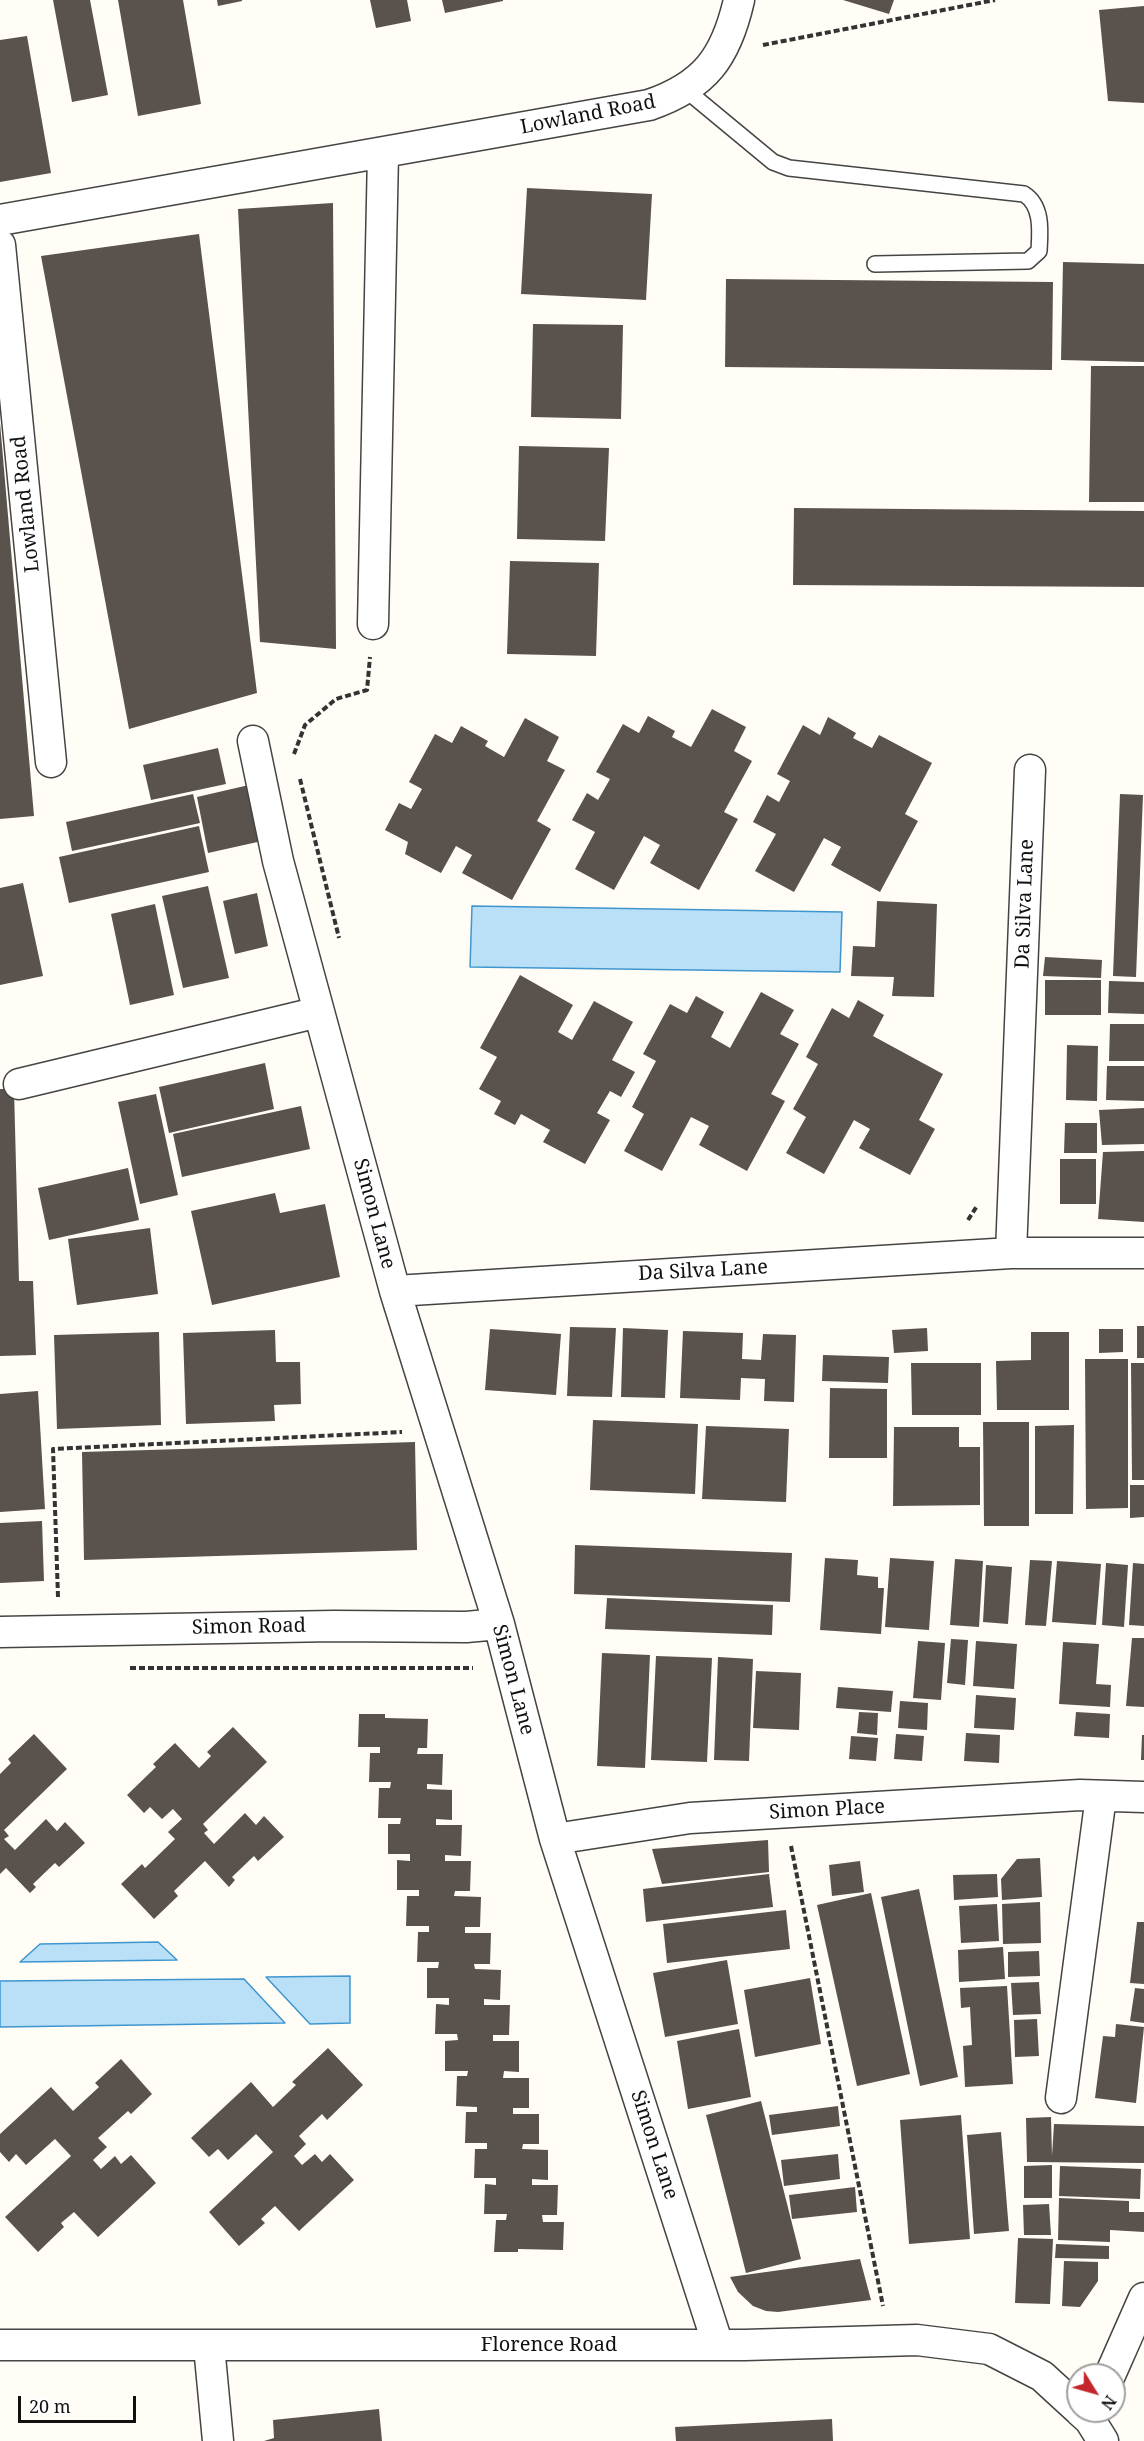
<!DOCTYPE html>
<style>
body{margin:0}
#map{position:relative;width:1144px;height:2441px;overflow:hidden;background:#fffdf5;font-family:"Noto Serif",serif}
canvas{display:block}
.north{position:absolute;left:1066px;top:2363px;width:60px;height:60px;box-sizing:border-box;background:#fff;border:2px solid #a0a0a0;border-radius:50%;rotate:127deg;font-size:16px;font-weight:700;line-height:24px;text-align:center;color:#111}
.north::after{content:'';display:block;margin:auto;width:21px;height:27px;background:#c4262e;clip-path:polygon(50% 0,100% 100%,50% 72%,0 100%)}
.scale{position:absolute;left:18px;top:2396px;width:118px;height:27px;box-sizing:border-box;border:3px solid #111;border-top:0;padding-left:8px;font-size:18px;line-height:21px;white-space:nowrap;color:#111;-webkit-text-stroke:4px #fff;paint-order:stroke}
</style>
<div id="map">
<canvas width="1144" height="2441"></canvas>
<div class="north">N</div>
<div class="scale">20 m</div>
</div>
<script>
const ctx = document.querySelector('canvas').getContext('2d');
ctx.lineJoin = 'round';
function fillPath(path, color) { ctx.fillStyle = color; ctx.fill(path, 'evenodd'); }
function trace(path, color, width, dash) { ctx.strokeStyle = color; ctx.lineWidth = width; ctx.lineCap = dash ? 'butt' : 'round'; ctx.setLineDash(dash || []); ctx.stroke(path); }
function drawText(font, color, halo, rows, align = 'center') {
  ctx.font = font + ' "Noto Serif",serif'; ctx.lineWidth = 6; ctx.setLineDash([]); ctx.textBaseline = 'middle'; ctx.strokeStyle = halo; ctx.fillStyle = color; for (const [text, x, y, turn = 0] of rows) {
    ctx.save(); ctx.translate(x, y); ctx.rotate((+turn || 0) * Math.PI / 180); ctx.textAlign = isNaN(turn) ? turn : align; if (halo) ctx.strokeText(text, 0, 0); ctx.fillText(text, 0, 0); ctx.restore();
  }
}
const water = new Path2D(`
 M 472,906 L 842,912 L 840,972 L 470,967 Z
 M 158,1942 L 177,1960 L 20,1962 L 40,1944 Z
 M 350,1976 L 350,2023 L 310,2024 L 266,1977 Z
 M 244,1979 L 285,2023 L 0,2027 L 0,1981 Z`);
fillPath(water, '#b9e0f7');
trace(water, '#3f96cf', 1.5);
fillPath(new Path2D(`
 M 53,0 L 90,0 L 108,95 L 72,102 Z
 M 118,0 L 183,0 L 201,104 L 138,116 Z
 M 217,0 L 242,0 L 242,1 L 218,6 Z
 M 370,0 L 407,0 L 411,21 L 376,28 Z
 M 442,0 L 503,0 L 503,1 L 445,13 Z
 M 843,0 L 894,0 L 889,14 Z
 M 1144,6 L 1144,103 L 1108,101 L 1099,10 Z
 M 27,36 L 51,173 L 0,182 L 0,40 Z
 M 527,188 L 652,194 L 646,300 L 521,294 Z
 M 333,203 L 336,649 L 260,642 L 238,209 Z
 M 199,234 L 257,693 L 129,729 L 41,256 Z
 M 1063,262 L 1144,264 L 1144,362 L 1061,360 Z
 M 726,279 L 1053,282 L 1052,370 L 725,367 Z
 M 533,324 L 623,325 L 621,419 L 531,417 Z
 M 1091,366 L 1144,366 L 1144,502 L 1089,502 Z
 M 0,423 L 34,816 L 0,819 Z
 M 519,446 L 609,448 L 605,541 L 517,539 Z
 M 794,508 L 1144,511 L 1144,587 L 793,585 Z
 M 510,561 L 599,563 L 596,656 L 507,654 Z
 M 712,709 L 746,727 L 734,751 L 752,761 L 724,812 L 738,819 L 699,890 L 650,863 L 660,845 L 644,836 L 614,890 L 575,869 L 595,832 L 572,820 L 587,793 L 598,800 L 610,779 L 596,772 L 623,724 L 639,733 L 648,716 L 675,731 L 672,737 L 691,747 Z
 M 828,717 L 856,733 L 853,738 L 872,748 L 879,735 L 932,763 L 905,814 L 918,821 L 880,892 L 831,865 L 841,847 L 824,838 L 794,892 L 755,871 L 776,834 L 753,822 L 767,795 L 779,802 L 790,781 L 777,774 L 803,725 L 820,735 Z
 M 525,718 L 559,737 L 547,761 L 565,770 L 537,821 L 551,829 L 512,900 L 462,873 L 472,855 L 456,846 L 441,873 L 405,854 L 408,842 L 385,830 L 399,803 L 411,809 L 422,789 L 409,782 L 435,734 L 452,743 L 461,726 L 488,741 L 485,746 L 504,757 Z
 M 218,748 L 226,784 L 151,800 L 143,765 Z
 M 249,785 L 262,841 L 208,853 L 197,797 Z
 M 193,794 L 200,823 L 72,851 L 66,822 Z
 M 1120,794 L 1143,795 L 1136,977 L 1113,976 Z
 M 199,826 L 209,872 L 69,903 L 59,857 Z
 M 23,883 L 43,976 L 0,985 L 0,888 Z
 M 208,886 L 229,978 L 183,988 L 162,896 Z
 M 257,893 L 268,946 L 235,954 L 223,901 Z
 M 877,901 L 937,904 L 934,997 L 892,996 L 894,977 L 851,976 L 853,946 L 875,947 Z
 M 155,904 L 174,995 L 130,1005 L 111,914 Z
 M 1045,957 L 1102,960 L 1101,978 L 1043,976 Z
 M 520,975 L 573,1005 L 558,1032 L 572,1040 L 594,1001 L 633,1022 L 612,1060 L 635,1072 L 621,1097 L 610,1091 L 597,1113 L 610,1120 L 585,1164 L 543,1142 L 550,1130 L 521,1114 L 515,1125 L 494,1114 L 501,1101 L 479,1089 L 497,1057 L 480,1048 Z
 M 1045,980 L 1101,980 L 1101,1015 L 1045,1015 Z
 M 1109,981 L 1144,982 L 1144,1014 L 1108,1013 Z
 M 761,992 L 794,1010 L 780,1034 L 799,1044 L 771,1094 L 785,1101 L 747,1171 L 699,1145 L 709,1126 L 691,1117 L 662,1171 L 624,1151 L 644,1114 L 632,1107 L 656,1061 L 643,1054 L 670,1004 L 687,1013 L 696,996 L 724,1012 L 711,1037 L 730,1048 Z
 M 858,1000 L 884,1015 L 873,1036 L 943,1074 L 919,1120 L 935,1129 L 910,1175 L 859,1148 L 870,1129 L 854,1120 L 824,1174 L 786,1153 L 806,1117 L 793,1109 L 818,1064 L 806,1057 L 832,1008 L 849,1018 Z
 M 1110,1024 L 1144,1024 L 1144,1061 L 1109,1061 Z
 M 1067,1045 L 1098,1046 L 1097,1101 L 1066,1100 Z
 M 265,1063 L 274,1109 L 169,1133 L 159,1087 Z
 M 1107,1066 L 1144,1066 L 1144,1101 L 1106,1100 Z
 M 0,1089 L 14,1089 L 19,1281 L 33,1281 L 36,1355 L 0,1356 Z
 M 156,1094 L 178,1195 L 140,1204 L 118,1102 Z
 M 301,1106 L 310,1149 L 182,1177 L 173,1134 Z
 M 1144,1108 L 1144,1144 L 1102,1145 L 1099,1110 Z
 M 1065,1123 L 1097,1123 L 1097,1153 L 1064,1153 Z
 M 1144,1151 L 1144,1222 L 1098,1219 L 1103,1152 Z
 M 1060,1159 L 1096,1159 L 1096,1204 L 1060,1204 Z
 M 128,1168 L 139,1220 L 49,1240 L 38,1188 Z
 M 275,1193 L 280,1213 L 325,1204 L 340,1277 L 212,1305 L 191,1211 Z
 M 150,1228 L 158,1294 L 77,1305 L 68,1239 Z
 M 1137,1326 L 1144,1326 L 1144,1358 L 1137,1358 Z
 M 570,1327 L 616,1328 L 612,1397 L 567,1396 Z
 M 623,1328 L 668,1330 L 665,1398 L 621,1397 Z
 M 927,1328 L 928,1351 L 894,1353 L 892,1330 Z
 M 490,1329 L 561,1334 L 556,1395 L 485,1390 Z
 M 1099,1329 L 1123,1329 L 1123,1352 L 1099,1353 Z
 M 275,1330 L 276,1362 L 300,1362 L 301,1404 L 274,1405 L 275,1421 L 186,1424 L 183,1333 Z
 M 683,1331 L 743,1333 L 742,1359 L 761,1360 L 763,1334 L 796,1335 L 794,1402 L 764,1401 L 765,1379 L 741,1378 L 740,1400 L 680,1398 Z
 M 159,1332 L 161,1425 L 57,1429 L 54,1335 Z
 M 1031,1332 L 1069,1332 L 1069,1410 L 997,1410 L 996,1361 L 1031,1360 Z
 M 823,1355 L 889,1357 L 888,1383 L 822,1381 Z
 M 1085,1359 L 1128,1359 L 1128,1508 L 1086,1509 Z
 M 911,1363 L 981,1363 L 981,1415 L 912,1415 Z
 M 1131,1363 L 1144,1363 L 1144,1480 L 1132,1480 Z
 M 830,1388 L 887,1389 L 887,1458 L 829,1458 Z
 M 38,1391 L 45,1509 L 0,1512 L 0,1394 Z
 M 593,1420 L 698,1424 L 695,1494 L 590,1490 Z
 M 983,1422 L 1029,1422 L 1029,1526 L 984,1526 Z
 M 1074,1425 L 1073,1514 L 1035,1514 L 1035,1426 Z
 M 706,1426 L 789,1429 L 786,1502 L 702,1499 Z
 M 894,1427 L 959,1427 L 959,1447 L 980,1447 L 980,1505 L 893,1506 Z
 M 415,1442 L 417,1550 L 84,1560 L 82,1452 Z
 M 1130,1485 L 1144,1485 L 1144,1517 L 1130,1518 Z
 M 42,1521 L 44,1581 L 0,1583 L 0,1523 Z
 M 575,1545 L 792,1553 L 790,1602 L 574,1594 Z
 M 825,1558 L 858,1560 L 857,1575 L 878,1577 L 878,1588 L 884,1588 L 881,1634 L 820,1630 Z
 M 890,1558 L 934,1561 L 929,1630 L 885,1627 Z
 M 955,1559 L 983,1561 L 979,1627 L 950,1625 Z
 M 1030,1560 L 1052,1561 L 1046,1626 L 1025,1625 Z
 M 1057,1561 L 1101,1564 L 1096,1625 L 1052,1622 Z
 M 1106,1563 L 1128,1565 L 1124,1627 L 1102,1625 Z
 M 1133,1563 L 1144,1564 L 1144,1626 L 1129,1625 Z
 M 986,1565 L 1012,1567 L 1008,1624 L 983,1622 Z
 M 607,1598 L 773,1605 L 772,1635 L 605,1629 Z
 M 1132,1638 L 1144,1638 L 1144,1707 L 1126,1706 Z
 M 951,1639 L 968,1640 L 965,1685 L 947,1683 Z
 M 918,1641 L 945,1643 L 941,1700 L 913,1698 Z
 M 976,1641 L 1017,1644 L 1014,1689 L 973,1686 Z
 M 1063,1642 L 1099,1644 L 1096,1684 L 1111,1685 L 1110,1707 L 1059,1704 Z
 M 602,1653 L 650,1655 L 645,1768 L 597,1766 Z
 M 656,1656 L 712,1658 L 707,1762 L 651,1760 Z
 M 718,1657 L 753,1659 L 749,1761 L 714,1760 Z
 M 756,1671 L 801,1673 L 799,1730 L 753,1728 Z
 M 838,1687 L 893,1691 L 891,1712 L 836,1708 Z
 M 976,1695 L 1016,1698 L 1014,1730 L 974,1728 Z
 M 900,1701 L 928,1703 L 927,1730 L 898,1728 Z
 M 859,1712 L 878,1713 L 877,1735 L 857,1733 Z
 M 1076,1712 L 1110,1714 L 1109,1738 L 1074,1736 Z
 M 359,1714 L 385,1714 L 385,1718 L 428,1719 L 427,1748 L 418,1748 L 417,1754 L 443,1754 L 442,1785 L 427,1784 L 427,1789 L 452,1790 L 452,1820 L 436,1819 L 436,1825 L 462,1825 L 461,1856 L 445,1855 L 445,1861 L 471,1861 L 470,1891 L 455,1891 L 454,1896 L 481,1897 L 480,1927 L 465,1927 L 465,1933 L 491,1933 L 490,1964 L 474,1964 L 475,1969 L 501,1970 L 500,2000 L 484,1999 L 484,2005 L 510,2005 L 509,2035 L 493,2035 L 493,2041 L 519,2041 L 519,2072 L 504,2071 L 503,2078 L 529,2078 L 529,2108 L 513,2108 L 513,2114 L 539,2114 L 539,2144 L 523,2144 L 522,2149 L 548,2150 L 548,2180 L 532,2179 L 532,2185 L 558,2185 L 557,2215 L 542,2215 L 543,2222 L 564,2222 L 563,2250 L 518,2249 L 518,2252 L 494,2252 L 496,2220 L 506,2220 L 507,2214 L 484,2214 L 485,2184 L 496,2185 L 496,2178 L 474,2178 L 475,2149 L 487,2149 L 487,2143 L 465,2143 L 466,2112 L 477,2112 L 477,2107 L 456,2106 L 457,2076 L 467,2076 L 468,2071 L 445,2071 L 445,2041 L 458,2040 L 457,2034 L 435,2034 L 436,2004 L 449,2005 L 449,1998 L 427,1998 L 427,1968 L 438,1968 L 439,1962 L 417,1962 L 418,1932 L 429,1932 L 429,1926 L 406,1926 L 407,1896 L 419,1896 L 419,1890 L 397,1890 L 397,1860 L 410,1861 L 410,1854 L 388,1854 L 388,1824 L 400,1824 L 401,1818 L 378,1818 L 379,1788 L 390,1788 L 391,1782 L 369,1782 L 370,1753 L 380,1753 L 380,1747 L 358,1747 Z
 M 233,1727 L 267,1762 L 203,1824 L 208,1830 L 204,1833 L 214,1844 L 245,1813 L 256,1825 L 264,1816 L 284,1837 L 258,1861 L 254,1856 L 232,1877 L 235,1880 L 229,1887 L 205,1861 L 174,1891 L 178,1896 L 154,1919 L 121,1884 L 142,1864 L 145,1868 L 175,1839 L 168,1832 L 182,1819 L 173,1809 L 162,1819 L 150,1807 L 144,1813 L 127,1795 L 156,1767 L 153,1764 L 175,1743 L 199,1768 L 211,1756 L 207,1752 Z
 M 966,1733 L 1000,1735 L 999,1763 L 964,1761 Z
 M 34,1734 L 67,1769 L 4,1830 L 9,1836 L 4,1839 L 15,1850 L 46,1819 L 57,1831 L 65,1822 L 85,1843 L 59,1867 L 55,1863 L 33,1884 L 36,1887 L 30,1893 L 6,1868 L 0,1874 L 0,1774 L 11,1763 L 8,1759 Z
 M 896,1734 L 924,1736 L 922,1761 L 894,1759 Z
 M 1142,1735 L 1144,1735 L 1144,1760 L 1141,1760 Z
 M 851,1736 L 878,1738 L 876,1761 L 849,1759 Z
 M 768,1840 L 769,1872 L 662,1884 L 652,1849 Z
 M 1040,1858 L 1042,1897 L 1002,1900 L 1001,1879 L 1017,1859 Z
 M 860,1861 L 864,1892 L 832,1896 L 829,1865 Z
 M 769,1874 L 773,1907 L 646,1922 L 643,1889 Z
 M 997,1874 L 998,1897 L 954,1900 L 953,1875 Z
 M 919,1889 L 958,2077 L 920,2086 L 881,1897 Z
 M 871,1893 L 910,2074 L 857,2086 L 817,1905 Z
 M 1040,1902 L 1041,1943 L 1003,1944 L 1002,1904 Z
 M 997,1904 L 999,1941 L 961,1943 L 959,1906 Z
 M 786,1910 L 790,1949 L 667,1963 L 663,1924 Z
 M 1137,1922 L 1144,1922 L 1144,1984 L 1130,1983 Z
 M 1003,1947 L 1005,1979 L 959,1982 L 958,1950 Z
 M 1039,1951 L 1040,1976 L 1008,1977 L 1008,1952 Z
 M 727,1960 L 738,2024 L 665,2037 L 653,1973 Z
 M 810,1978 L 821,2044 L 755,2057 L 744,1990 Z
 M 1039,1982 L 1041,2014 L 1013,2015 L 1011,1983 Z
 M 1007,1986 L 1013,2084 L 965,2087 L 963,2046 L 972,2045 L 970,2007 L 961,2008 L 960,1988 Z
 M 1135,1988 L 1144,1989 L 1144,2023 L 1130,2021 Z
 M 1037,2019 L 1039,2056 L 1015,2057 L 1014,2020 Z
 M 1116,2024 L 1144,2027 L 1136,2103 L 1095,2098 L 1103,2036 L 1115,2037 Z
 M 739,2029 L 751,2097 L 688,2109 L 677,2041 Z
 M 328,2048 L 363,2085 L 327,2120 L 322,2114 L 299,2136 L 306,2144 L 294,2156 L 302,2165 L 315,2154 L 322,2162 L 330,2154 L 354,2180 L 299,2231 L 275,2206 L 261,2219 L 265,2223 L 239,2246 L 209,2212 L 273,2152 L 256,2134 L 228,2160 L 218,2149 L 209,2157 L 191,2138 L 251,2082 L 273,2107 L 296,2085 L 292,2082 Z
 M 121,2059 L 152,2094 L 131,2114 L 128,2111 L 98,2138 L 107,2147 L 93,2160 L 101,2169 L 115,2156 L 121,2164 L 131,2155 L 156,2183 L 98,2237 L 74,2212 L 61,2223 L 64,2227 L 38,2252 L 5,2217 L 71,2156 L 55,2139 L 26,2165 L 16,2154 L 9,2162 L 0,2152 L 0,2134 L 51,2087 L 73,2111 L 99,2087 L 95,2083 Z
 M 761,2101 L 801,2259 L 746,2273 L 706,2115 Z
 M 838,2106 L 840,2126 L 772,2135 L 769,2115 Z
 M 961,2115 L 970,2239 L 909,2244 L 900,2120 Z
 M 1051,2117 L 1052,2156 L 1054,2124 L 1144,2126 L 1144,2163 L 1027,2162 L 1026,2118 Z
 M 1001,2132 L 1009,2231 L 974,2234 L 967,2135 Z
 M 838,2154 L 840,2179 L 784,2186 L 781,2160 Z
 M 1052,2165 L 1052,2198 L 1024,2198 L 1024,2166 Z
 M 1060,2166 L 1141,2169 L 1140,2199 L 1059,2196 Z
 M 855,2187 L 857,2212 L 792,2219 L 789,2195 Z
 M 1059,2198 L 1129,2201 L 1129,2212 L 1144,2212 L 1144,2232 L 1110,2230 L 1110,2242 L 1058,2240 Z
 M 1049,2204 L 1051,2235 L 1024,2235 L 1023,2205 Z
 M 1018,2238 L 1053,2239 L 1050,2304 L 1015,2303 Z
 M 1056,2244 L 1109,2246 L 1109,2259 L 1055,2258 Z
 M 860,2259 L 871,2300 L 778,2312 L 766,2311 L 753,2306 L 738,2292 L 730,2277 Z
 M 1064,2261 L 1098,2262 L 1098,2281 L 1080,2307 L 1062,2306 Z
 M 379,2409 L 382,2441 L 264,2441 L 274,2438 L 273,2420 Z
 M 832,2419 L 833,2441 L 676,2441 L 675,2427 Z`), '#5a524d');
const service = new Path2D(`
 M 686,90 L 773,162 L 789,168 L 1024,194 C 1043,206 1040,232 1039,251 L 1028,261 L 875,264`);
const minor = new Path2D(`
 M 0,220 L 649,105 C 705,86 726,57 739,0
 M 0,245 L 51,762
 M 373,624 L 383,154
 M 253,741 L 278,861 L 395,1291 L 499,1624 L 555,1839 L 718,2345
 M 19,1084 L 319,1012
 M 1011,1253 L 1030,770
 M 395,1291 L 1011,1253 L 1144,1253
 M 0,1632 L 334,1626 L 466,1627 L 499,1624
 M 555,1839 L 690,1818 L 1080,1795 L 1144,1797
 M 1061,2098 L 1101,1796
 M 0,2345 L 745,2345 L 917,2340 L 989,2349 L 1042,2376 L 1078,2409
 M 209,2346 L 218,2441
 M 1110,2375 L 1144,2298
 M 1080,2411 L 1090,2420 L 1103,2441`);
trace(service, '#444', 18);
trace(minor, '#444', 33);
trace(new Path2D(`
 M 763,45 L 995,0
 M 294,754 L 305,725 L 336,699 L 367,690 L 370,657
 M 300,779 L 339,938
 M 968,1220 L 977,1206
 M 58,1597 L 53,1449 L 402,1432
 M 130,1668 L 473,1668
 M 791,1846 L 883,2306`), '#333', 4, [6, 3]);
trace(service, '#fff', 15);
trace(minor, '#fff', 30);
drawText('20px', '#111', '#fff', [
 ["Lowland Road",588,115,-11],
 ["Lowland Road",26,504,-96],
 ["Da Silva Lane",1025,904,-88],
 ["Simon Lane",374,1214,75],
 ["Da Silva Lane",703,1271,-3],
 ["Simon Road",249,1627,-1],
 ["Simon Lane",513,1680,75],
 ["Simon Place",827,1810,-3],
 ["Simon Lane",654,2145,72],
 ["Florence Road",549,2345]
]);
</script>
